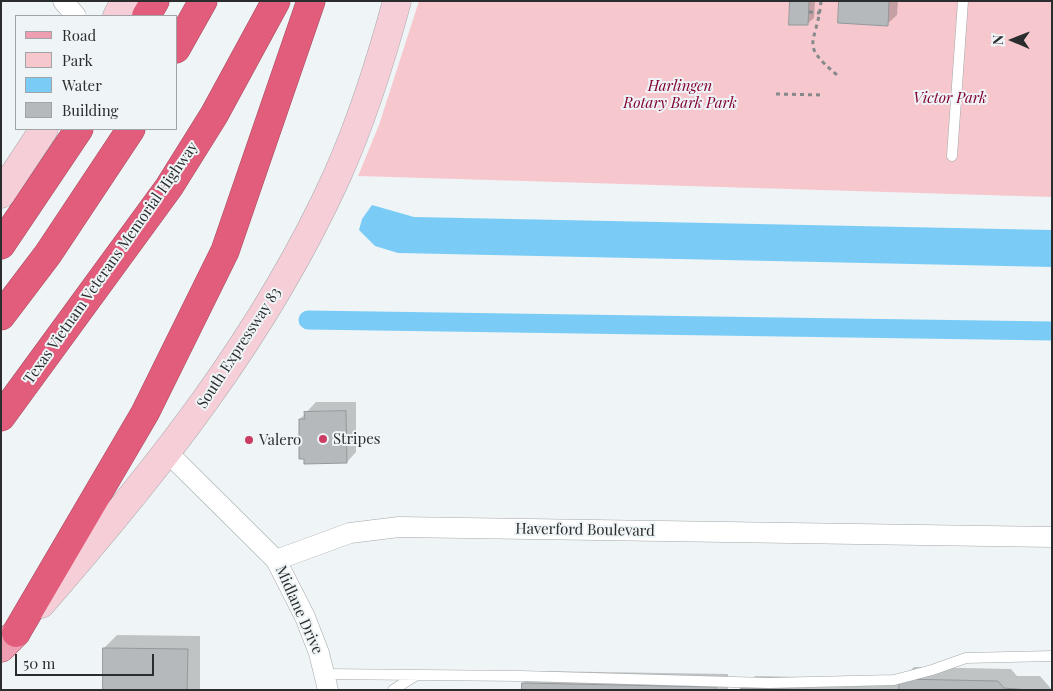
<!DOCTYPE html>
<style>
body{margin:0}
#map{position:relative;width:1053px;height:691px;overflow:hidden;background:#eff4f6;font-family:"Playfair Display",serif}
canvas{display:block}
.frame{position:absolute;inset:0;border:2px solid #2a2c2d;pointer-events:none}
.legend{position:absolute;left:15px;top:15px;width:162px;height:115px;box-sizing:border-box;background:#eff4f6;border:1px solid #a0a4a6;margin:0;padding:6px 9px;list-style:none;font-size:15px;color:#2a2c2d}
.legend li{display:flex;align-items:center;gap:10px;height:25px}
.legend b{width:25px;border:1px solid #a0a4a6}
.north{position:absolute;left:988px;top:15px;width:50px;height:50px;-webkit-text-stroke:4px #eff4f6;paint-order:stroke;rotate:271deg;font-size:14px;font-weight:700;line-height:20px;text-align:center;color:#2a2c2d}
.north::after{content:'';display:block;margin:auto;width:18px;height:22px;background:#2a2c2d;clip-path:polygon(50% 0,100% 100%,50% 72%,0 100%)}
.scale{position:absolute;left:15px;top:654px;width:139px;height:22px;box-sizing:border-box;border:2px solid #2a2c2d;border-top:0;padding-left:6px;font-size:15px;line-height:18px;white-space:nowrap;color:#2a2c2d;-webkit-text-stroke:4px #eff4f6;paint-order:stroke}
</style>
<div id="map">
<canvas width="1053" height="691"></canvas>
<div class="frame"></div>
<ul class="legend">
<li><b style="height:6px;background:#ee9eb0"></b>Road</li>
<li><b style="height:14px;background:#f6c8ce"></b>Park</li>
<li><b style="height:14px;background:#7accf6"></b>Water</li>
<li><b style="height:14px;background:#b5b9bc"></b>Building</li>
</ul>
<div class="north">N</div>
<div class="scale">50 m</div>
</div>
<script>
const ctx = document.querySelector('canvas').getContext('2d');
ctx.lineJoin = 'round';
function fillPath(path, color) { ctx.fillStyle = color; ctx.fill(path, 'evenodd'); }
function trace(path, color, width, dash) { ctx.strokeStyle = color; ctx.lineWidth = width; ctx.lineCap = dash ? 'butt' : 'round'; ctx.setLineDash(dash || []); ctx.stroke(path); }
function drawText(font, color, halo, rows, align = 'center') {
  ctx.font = font + ' "Playfair Display",serif'; ctx.lineWidth = 4; ctx.setLineDash([]); ctx.textBaseline = 'middle'; ctx.strokeStyle = halo; ctx.fillStyle = color; for (const [text, x, y, turn = 0] of rows) {
    ctx.save(); ctx.translate(x, y); ctx.rotate((+turn || 0) * Math.PI / 180); ctx.textAlign = isNaN(turn) ? turn : align; if (halo) ctx.strokeText(text, 0, 0); ctx.fillText(text, 0, 0); ctx.restore();
  }
}
fillPath(new Path2D(`
 M 419,1 L 1052,1 L 1052,197 L 358,176 L 379,125 Z`), '#f6c8ce');
fillPath(new Path2D(`
 M 372,205 L 414,217 L 1052,230 L 1052,267 L 398,253 L 375,246 L 359,230 L 362,219 Z`), '#7accf6');
fillPath(new Path2D(`
 M 792,1 L 815,1 L 814,18 L 807,24 Z
 M 841,1 L 898,1 L 897,15 L 887,24 Z
 M 316,402 L 356,402 L 356,452 L 347,462 L 300,419 Z
 M 117,635 L 200,636 L 200,690 L 104,690 L 104,648 Z
 M 914,667 L 1011,669 L 1017,676 L 1040,676 L 1052,690 L 742,690 L 755,676 L 902,679 Z
 M 536,671 L 728,674 L 728,690 L 523,690 L 523,683 Z`), '#0003');
trace(new Path2D(`
 M 308,320 L 1052,331`), '#7accf6', 19);
const building = new Path2D(`
 M 790,1 L 809,1 L 808,25 L 789,25 Z
 M 839,1 L 889,1 L 888,26 L 838,23 Z
 M 346,411 L 347,463 L 304,464 L 304,459 L 299,459 L 299,419 L 305,419 L 304,412 Z
 M 103,648 L 188,649 L 187,690 L 103,690 Z
 M 900,679 L 998,681 L 1004,688 L 1029,690 L 899,690 Z
 M 522,683 L 716,687 L 716,690 L 522,690 Z
 M 741,688 L 828,690 L 741,690 Z`);
fillPath(building, '#b5b9bc');
trace(building, '#93989a', 1);
const service = new Path2D(`
 M 952,156 L 963,1
 M 324,674 L 521,676 L 769,683 L 894,680 L 932,670 L 966,658 L 1052,656
 M 393,690 L 415,676`);
const minor = new Path2D(`
 M 63,1 L 76,16
 M 167,452 L 276,560 L 305,617 L 319,653 L 328,690
 M 276,560 L 350,533 L 399,527 L 1052,537`);
const secondary = new Path2D(`
 M 117,16 L 125,1
 M 1,194 L 44,129
 M 41,604 C 156,472 264,337 337,176 C 362,120 381,60 397,1`);
const primary = new Path2D(`
 M 1,648 L 16,633`);
const motorway = new Path2D(`
 M 146,16 L 155,1
 M 176,49 L 203,1
 M 1,245 L 79,129
 M 1,316 L 48,254 L 131,129
 M 1,417 L 169,187 L 214,115 L 276,1
 M 16,633 L 145,413 L 225,251 L 311,1`);
trace(service, '#a4a8aa', 11);
trace(minor, '#a4a8aa', 21);
trace(secondary, '#a4a8aa', 29);
trace(primary, '#a24c60', 29);
trace(motorway, '#a24c60', 29);
trace(new Path2D(`
 M 821,1 C 817,46 798,42 837,75
 M 809,12 L 820,13
 M 776,94 L 824,95`), '#86898a', 3, [4, 4]);
trace(service, '#fff', 10);
trace(minor, '#fff', 20);
trace(secondary, '#f6ced7', 28);
trace(primary, '#ee9eb0', 28);
trace(motorway, '#e25d7b', 28);
for (const [x, y, r, color] of [
 [323,439,5,"#cc3d63"],
 [249,440,5,"#cc3d63"]
]) { const dot = new Path2D(); dot.arc(x, y, r, 0, 2 * Math.PI); ctx.fillStyle = color; ctx.fill(dot); trace(dot, '#eff4f6', 2); }
drawText('italic 15px', '#820133', '#eff4f6', [
 ["Harlingen",680,86],
 ["Rotary Bark Park",680,103],
 ["Victor Park",950,98]
]);
drawText('15px', '#2a2c2d', '#eff4f6', [
 ["Texas Vietnam Veterans Memorial Highway",111,263,-55],
 ["South Expressway 83",239,348,-57],
 ["Haverford Boulevard",585,530,1],
 ["Midlane Drive",299,610,66]
]);
drawText('15px', '#2a2c2d', '#eff4f6', [
 ["Stripes",333,439],
 ["Valero",259,440]
], 'left');
</script>
